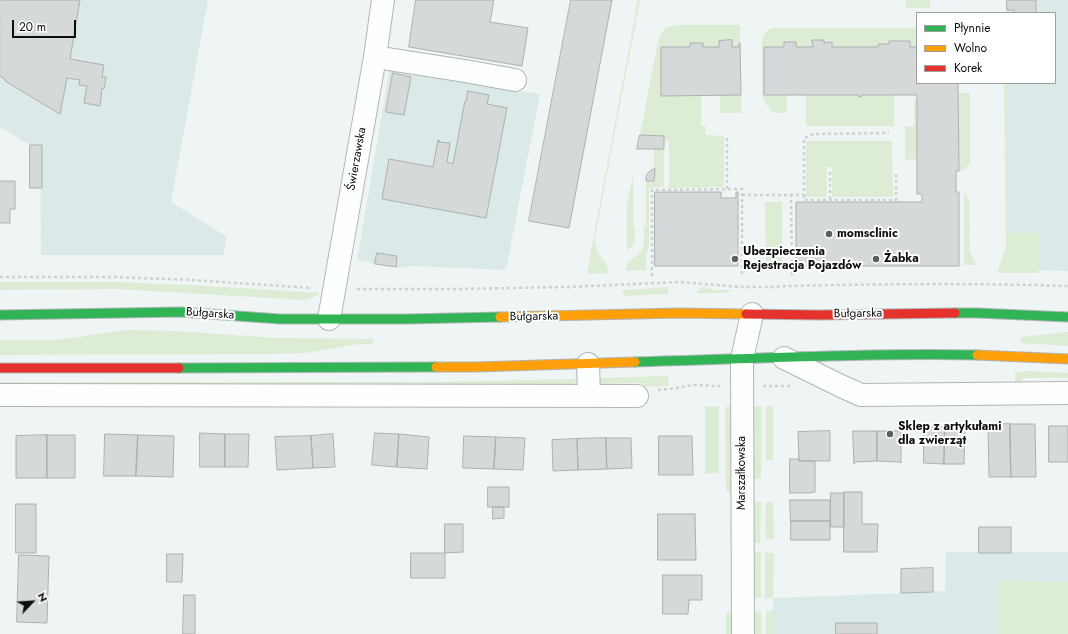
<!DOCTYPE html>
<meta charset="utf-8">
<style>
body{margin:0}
#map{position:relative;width:1068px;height:634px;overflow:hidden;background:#eff5f5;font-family:Jost,sans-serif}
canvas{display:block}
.legend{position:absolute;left:916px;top:12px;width:140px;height:72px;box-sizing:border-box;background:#fff;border:1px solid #9d9f9f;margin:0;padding:5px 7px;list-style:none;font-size:12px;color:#0b0e0e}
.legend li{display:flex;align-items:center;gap:8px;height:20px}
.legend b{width:20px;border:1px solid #9d9f9f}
.north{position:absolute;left:12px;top:582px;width:40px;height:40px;-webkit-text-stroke:3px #fff;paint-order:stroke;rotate:65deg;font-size:11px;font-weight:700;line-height:16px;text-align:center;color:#0b0e0e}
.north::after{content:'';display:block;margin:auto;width:14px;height:18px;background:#0b0e0e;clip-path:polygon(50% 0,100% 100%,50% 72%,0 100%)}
.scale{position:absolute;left:12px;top:20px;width:64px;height:18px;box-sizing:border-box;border:2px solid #0b0e0e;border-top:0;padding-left:5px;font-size:12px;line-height:14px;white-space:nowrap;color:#0b0e0e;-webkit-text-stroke:3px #fff;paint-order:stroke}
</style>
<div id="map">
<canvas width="1068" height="634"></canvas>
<ul class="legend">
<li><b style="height:5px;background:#30b455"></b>Płynnie</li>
<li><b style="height:5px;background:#ff9f0a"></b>Wolno</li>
<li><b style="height:5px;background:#e5322d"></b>Korek</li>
</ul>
<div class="north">N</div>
<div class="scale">20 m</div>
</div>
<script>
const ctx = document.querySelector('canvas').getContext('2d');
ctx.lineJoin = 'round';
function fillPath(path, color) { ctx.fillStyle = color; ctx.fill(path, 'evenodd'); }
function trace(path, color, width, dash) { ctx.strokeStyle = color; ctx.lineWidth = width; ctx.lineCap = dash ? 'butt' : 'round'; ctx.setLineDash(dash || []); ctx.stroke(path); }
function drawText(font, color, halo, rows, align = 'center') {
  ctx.font = font + ' Jost,sans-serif'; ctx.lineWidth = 4; ctx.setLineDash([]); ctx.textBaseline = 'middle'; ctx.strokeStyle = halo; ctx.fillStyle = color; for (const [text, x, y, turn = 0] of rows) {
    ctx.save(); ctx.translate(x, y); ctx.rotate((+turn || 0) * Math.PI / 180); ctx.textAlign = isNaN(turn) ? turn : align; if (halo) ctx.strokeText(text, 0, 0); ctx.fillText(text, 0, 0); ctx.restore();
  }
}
fillPath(new Path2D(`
 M 0,0 L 208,0 L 171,202 L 226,236 L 224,255 L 41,255 L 40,151 L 0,127 Z
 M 1007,0 L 1068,0 L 1068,271 L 1007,270 L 1007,83 L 1055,83 L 1055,13 L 1007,13 Z
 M 390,67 L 540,94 L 506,270 L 410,266 L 400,268 L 357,260 Z
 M 946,552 L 1068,552 L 1068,634 L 773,634 L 773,598 L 933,592 L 945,591 Z`), '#dbe9e8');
fillPath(new Path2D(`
 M 638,0 L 640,0 L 595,238 C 595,244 596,249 600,255 C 604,262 608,263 608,273 L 587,274 L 595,229 Z
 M 906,0 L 930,0 L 930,8 L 906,8 Z
 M 675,25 L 740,25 L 740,43 L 739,43 L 739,47 L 732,47 L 731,40 L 719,41 L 719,47 L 703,47 L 702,43 L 691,43 L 690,47 L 661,47 L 661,96 L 701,96 L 701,126 L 706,126 L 705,135 L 724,136 L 724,187 L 669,188 L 669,141 L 664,140 L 664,136 L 640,135 L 659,36 L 665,28 Z
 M 773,28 L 917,28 L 917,47 L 910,47 L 910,42 L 889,41 L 889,44 L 878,44 L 878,47 L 832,47 L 832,42 L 824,43 L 824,40 L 812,41 L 813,47 L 796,47 L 796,42 L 784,42 L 784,47 L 764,47 L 764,95 L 787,95 L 787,113 L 773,113 L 764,100 L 764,97 L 762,97 L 762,40 C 764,33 766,30 773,28 Z
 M 1004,83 L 1007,83 L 1007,233 L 1040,233 L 1040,267 L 1039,273 L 998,273 C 999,263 1004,257 1006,246 Z
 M 959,93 L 970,93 L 970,161 L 969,165 L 966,169 L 959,171 Z
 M 720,95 L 741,95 L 741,113 L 720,113 Z
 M 806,95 L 858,95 L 859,97 L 860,97 L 861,95 L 894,95 L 894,126 L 806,126 Z
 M 914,99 L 917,99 L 917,159 L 905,160 L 905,126 L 914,126 Z
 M 806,141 L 892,141 L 893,197 L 832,197 L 832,167 L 827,167 L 827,197 L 806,197 Z
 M 654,149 L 664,149 L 664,187 L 649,188 L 649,244 L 646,256 L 646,270 L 626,271 L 627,263 C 646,249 644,249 644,226 L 646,226 L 646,181 L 654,181 Z
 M 633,173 L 633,226 L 635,226 C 635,236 637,246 627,250 L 627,205 Z
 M 964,193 L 968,198 L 969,202 L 970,251 L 974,261 L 979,265 L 964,265 Z
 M 765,202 L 782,202 L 782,270 L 766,270 Z
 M 0,282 L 116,282 L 190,285 L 320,293 L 314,297 L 305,300 L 116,289 L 0,290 Z
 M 668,287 L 668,294 L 624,296 L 622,290 Z
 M 703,287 L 714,290 L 733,290 L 725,293 L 696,293 L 700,288 Z
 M 126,330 L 175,331 L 275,338 L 373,339 L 373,344 L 359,344 L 305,353 L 271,354 L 0,355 L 0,340 L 56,340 Z
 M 1068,332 L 1068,346 L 1021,343 L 1021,337 Z
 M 1027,371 L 1068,373 L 1068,378 L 1024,378 L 1015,386 L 1015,372 Z
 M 668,376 L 669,386 L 644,387 L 643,383 L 602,384 L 597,378 Z
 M 577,379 L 574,384 L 0,384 L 0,382 L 429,382 Z
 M 705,406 L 719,406 L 719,473 L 705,474 Z
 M 731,406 L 732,496 L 726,491 L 725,407 Z
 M 754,406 L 761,406 L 761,479 L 754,479 Z
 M 766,406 L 773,406 L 773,460 L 766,460 Z
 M 754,502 L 761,502 L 760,543 L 754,543 Z
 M 766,502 L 773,502 L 774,539 L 765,539 Z
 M 754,552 L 761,552 L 761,598 L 754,598 Z
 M 765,553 L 774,553 L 773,598 L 765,598 Z
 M 1000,581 L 1068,582 L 1068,634 L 999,634 Z
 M 757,611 L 761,611 L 761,634 L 754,634 L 754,614 Z
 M 766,611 L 773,611 L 773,634 L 766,634 Z
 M 726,613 L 732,613 L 732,634 L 726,634 Z`), '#ddecd4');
const building = new Path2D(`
 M 0,0 L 80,0 L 70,59 L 104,65 L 102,77 L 106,77 L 104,89 L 102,88 L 100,106 L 84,103 L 87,86 L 79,85 L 80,80 L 67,78 L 60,114 L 5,81 L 6,80 L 0,76 Z
 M 416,0 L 494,0 L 490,22 L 528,28 L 522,66 L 409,47 Z
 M 571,0 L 612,0 L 569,228 L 529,221 Z
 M 1007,0 L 1036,0 L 1036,13 L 1014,13 L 1014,10 L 1007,10 Z
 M 732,40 L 732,47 L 739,47 L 739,43 L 740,43 L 741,95 L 661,96 L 661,47 L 690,47 L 690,43 L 703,43 L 703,47 L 719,47 L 719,41 Z
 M 812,40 L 824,40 L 824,43 L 832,42 L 832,47 L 878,47 L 878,44 L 889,44 L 889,41 L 910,41 L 910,47 L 917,47 L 917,83 L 958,83 L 959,171 L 956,171 L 956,192 L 959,192 L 959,266 L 796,266 L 796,202 L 922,202 L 922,194 L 917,194 L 917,95 L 861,95 L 861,97 L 859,97 L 858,95 L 764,95 L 764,47 L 784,47 L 784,42 L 796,42 L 796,47 L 813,47 Z
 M 393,73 L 411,77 L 404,115 L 386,112 Z
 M 468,91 L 489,95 L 487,104 L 507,108 L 486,218 L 382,199 L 389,159 L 433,167 L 438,140 L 440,141 L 439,142 L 448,143 L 449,142 L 450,143 L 447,162 L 453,164 L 465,101 L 466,101 Z
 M 640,135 L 664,136 L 664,149 L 637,149 Z
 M 30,145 L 42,145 L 42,188 L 30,188 Z
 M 655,169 L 654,181 L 646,181 L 646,176 L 648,173 L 651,170 Z
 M 0,181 L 15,181 L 15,209 L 10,209 L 10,223 L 0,223 Z
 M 655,192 L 721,192 L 721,198 L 736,198 L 736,192 L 738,192 L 738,266 L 655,266 Z
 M 377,253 L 397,256 L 396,267 L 375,264 Z
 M 1010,424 L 1035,424 L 1036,477 L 1011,477 Z
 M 1010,424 L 1011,477 L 989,477 L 988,425 Z
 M 924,426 L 945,427 L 944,464 L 924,463 Z
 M 1049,426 L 1068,426 L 1068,462 L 1049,462 Z
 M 945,427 L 965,427 L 964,464 L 944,464 Z
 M 830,431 L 830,461 L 799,461 L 798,432 Z
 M 853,431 L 877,431 L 877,461 L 854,462 L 854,464 Z
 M 877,431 L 901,431 L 901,463 L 901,462 L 877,461 Z
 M 200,433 L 225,434 L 225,467 L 200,467 Z
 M 375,433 L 399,434 L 397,467 L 372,465 Z
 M 105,434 L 138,435 L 136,476 L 104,476 Z
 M 225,434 L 249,434 L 248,467 L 225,467 Z
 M 333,434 L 335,467 L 313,468 L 311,436 Z
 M 399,434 L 429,437 L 427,469 L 397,467 Z
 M 47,435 L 47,478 L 16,478 L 16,436 Z
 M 47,435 L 75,435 L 75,478 L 47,478 Z
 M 138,435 L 174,436 L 173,477 L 136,476 Z
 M 311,436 L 313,468 L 277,470 L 275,437 Z
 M 464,436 L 496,437 L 494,469 L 463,468 Z
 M 659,436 L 692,436 L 693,475 L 659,475 Z
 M 496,437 L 525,438 L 523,470 L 494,469 Z
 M 606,438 L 607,469 L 578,470 L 577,439 Z
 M 606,438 L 631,438 L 632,468 L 607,469 Z
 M 577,439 L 578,470 L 553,471 L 552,440 Z
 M 790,459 L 799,459 L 799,461 L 815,461 L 815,492 L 809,493 L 790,493 Z
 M 488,487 L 509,487 L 509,507 L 488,507 Z
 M 844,492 L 862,492 L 862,524 L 878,524 L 877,552 L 844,552 Z
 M 831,493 L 844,493 L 844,527 L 831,527 Z
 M 790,500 L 830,500 L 830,521 L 791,521 Z
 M 16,504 L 36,504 L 36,553 L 16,553 Z
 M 493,507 L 504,507 L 504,518 L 493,519 Z
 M 658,514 L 695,514 L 696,560 L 658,560 Z
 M 791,521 L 830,521 L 830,540 L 791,540 Z
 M 445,524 L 463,524 L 463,552 L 445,553 Z
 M 979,527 L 1011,527 L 1011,553 L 979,553 Z
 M 411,553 L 445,553 L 445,578 L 411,578 Z
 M 167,554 L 183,554 L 182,582 L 167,582 Z
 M 19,555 L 49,556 L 47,623 L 17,622 Z
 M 933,568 L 933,592 L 901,593 L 901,569 Z
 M 663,575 L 702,575 L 702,600 L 689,600 L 688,614 L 663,614 Z
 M 184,595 L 195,595 L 195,634 L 183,634 Z
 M 836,623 L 877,623 L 877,634 L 836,634 Z`);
fillPath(building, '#d5d9da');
trace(building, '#acb0b1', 1);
const street = new Path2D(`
 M 375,57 L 465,71 L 515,80
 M 329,319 L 375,57 L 383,0
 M 784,358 L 841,386 L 861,395 L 1068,393
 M 588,364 L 589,395
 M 0,395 L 637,396
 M 743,634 L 742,359 L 752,314`);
const fast = new Path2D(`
 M 955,313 L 977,313 L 1068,317
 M 0,315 L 181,312 L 280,319 L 406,319 L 500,317
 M 635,362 C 749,359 863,353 977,355
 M 179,368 L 436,367`);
const slow = new Path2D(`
 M 500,317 L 680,313 L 746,314
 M 977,355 L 1068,359
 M 436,367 L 476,367 L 635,362`);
const jam = new Path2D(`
 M 746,314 L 819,315 L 955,313
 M 0,368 L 179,368`);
trace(street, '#b0b5b5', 24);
trace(fast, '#b0b5b5', 11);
trace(slow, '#b0b5b5', 11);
trace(jam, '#b0b5b5', 11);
trace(new Path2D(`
 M 727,189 L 727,135
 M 791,194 L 792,276
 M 742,195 L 804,195 L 804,138 L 813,134 L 889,133
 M 804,195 L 804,200 L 896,200 L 896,171
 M 830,199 L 830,169
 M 652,276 L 652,190 L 742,189 L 742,276
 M 0,277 L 115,277 L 191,280 L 312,288
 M 357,289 L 455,289 L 568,287 L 680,282 L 741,287 L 774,287 L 787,286 C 881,284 974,283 1068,286
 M 763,386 L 790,386
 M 658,390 L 670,389 L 694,385 L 720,386`), '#cfd0d0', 2.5, [3, 3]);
trace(street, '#fdfefe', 22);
trace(fast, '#30b455', 9);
trace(slow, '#ff9f0a', 9);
trace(jam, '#e5322d', 9);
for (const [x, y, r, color] of [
 [829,234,4,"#5b5f5f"],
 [735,259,4,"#5b5f5f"],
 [876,259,4,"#5b5f5f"],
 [890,434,4,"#5b5f5f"]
]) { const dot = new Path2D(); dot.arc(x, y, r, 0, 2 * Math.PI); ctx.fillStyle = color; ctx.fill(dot); trace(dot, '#fff', 1.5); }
drawText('12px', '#0b0e0e', '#fff', [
 ["Świerzawska",357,159,-80],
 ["Bułgarska",210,314,4],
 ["Bułgarska",858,314,-1],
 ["Bułgarska",534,317,-1],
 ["Marszałkowska",742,473,-90]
]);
drawText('bold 12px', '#0b0e0e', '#fff', [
 ["momsclinic",837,234],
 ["Ubezpieczenia",743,252],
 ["Rejestracja Pojazdów",743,266],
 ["Żabka",884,259],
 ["Sklep z artykułami",898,427],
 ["dla zwierząt",898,441]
], 'left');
</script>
